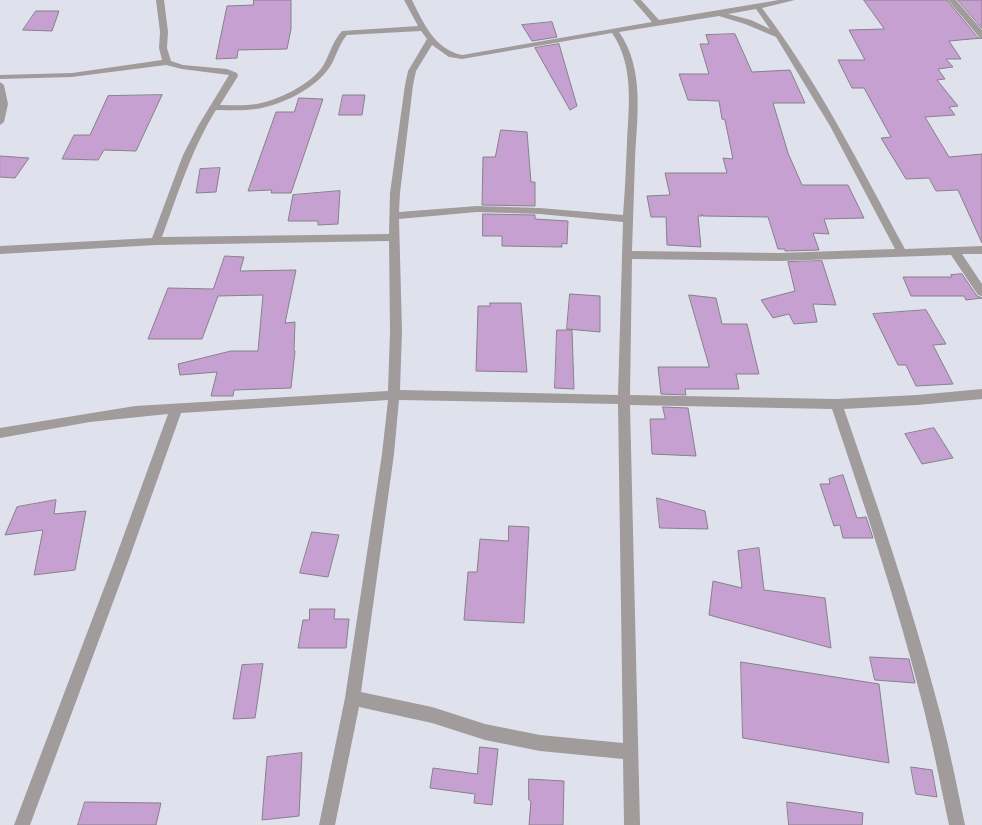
<!DOCTYPE html>
<style>
body{margin:0}
canvas{display:block;background:#dfe2ec}
</style>
<canvas width="982" height="825"></canvas>
<script>
const ctx = document.querySelector('canvas').getContext('2d');
ctx.lineJoin = 'round';
function fillPath(path, color) { ctx.fillStyle = color; ctx.fill(path, 'evenodd'); }
function trace(path, color, width, dash) { ctx.strokeStyle = color; ctx.lineWidth = width; ctx.lineCap = dash ? 'butt' : 'round'; ctx.setLineDash(dash || []); ctx.stroke(path); }
const building = new Path2D(`
 M 254,0 L 291,0 L 291,29 L 287,49 L 238,50 L 237,58 L 216,59 L 227,6 L 253,5 Z
 M 864,0 L 947,0 L 978,38 L 982,38 L 949,41 L 961,59 L 946,59 L 953,67 L 938,69 L 945,79 L 937,80 L 958,106 L 949,107 L 955,115 L 925,117 L 949,157 L 982,154 L 982,243 L 958,190 L 936,191 L 929,178 L 906,179 L 881,138 L 891,137 L 864,88 L 852,88 L 838,60 L 865,60 L 849,30 L 884,29 Z
 M 958,0 L 982,0 L 982,28 Z
 M 36,11 L 59,11 L 52,31 L 23,30 Z
 M 552,22 L 557,37 L 532,41 L 522,25 Z
 M 735,34 L 752,72 L 790,70 L 805,103 L 773,103 L 788,153 L 802,185 L 848,185 L 864,218 L 824,219 L 829,234 L 813,233 L 819,250 L 785,251 L 785,249 L 778,249 L 768,217 L 703,216 L 702,214 L 702,216 L 698,216 L 701,247 L 667,245 L 666,217 L 651,217 L 647,196 L 670,195 L 665,173 L 727,173 L 723,158 L 733,159 L 725,120 L 722,119 L 719,101 L 688,100 L 679,74 L 709,74 L 700,44 L 709,44 L 706,35 Z
 M 559,44 L 577,106 L 570,110 L 535,48 Z
 M 162,95 L 136,151 L 104,150 L 98,160 L 62,159 L 74,135 L 90,135 L 108,96 Z
 M 343,95 L 365,95 L 362,115 L 339,115 Z
 M 299,98 L 323,99 L 291,193 L 271,193 L 272,190 L 248,191 L 276,112 L 294,112 Z
 M 501,130 L 527,132 L 531,182 L 535,182 L 535,206 L 482,205 L 483,157 L 495,157 Z
 M 0,156 L 29,158 L 15,178 L 0,177 Z
 M 220,168 L 216,192 L 196,193 L 200,169 Z
 M 340,191 L 338,224 L 318,225 L 318,221 L 288,221 L 293,195 Z
 M 483,214 L 535,215 L 535,219 L 568,221 L 567,244 L 562,243 L 562,247 L 502,246 L 502,236 L 483,236 Z
 M 225,256 L 244,257 L 240,271 L 296,270 L 285,323 L 295,322 L 294,351 L 295,351 L 291,388 L 234,390 L 233,396 L 211,396 L 217,372 L 180,375 L 178,364 L 231,351 L 258,351 L 263,295 L 218,296 L 202,339 L 148,339 L 168,288 L 213,289 Z
 M 822,261 L 836,305 L 813,304 L 817,322 L 794,324 L 789,314 L 773,318 L 761,300 L 795,291 L 788,262 Z
 M 962,274 L 977,296 L 982,298 L 966,300 L 964,296 L 911,296 L 903,277 L 952,277 L 951,275 Z
 M 570,294 L 600,296 L 600,332 L 567,329 Z
 M 689,295 L 716,298 L 722,324 L 747,324 L 759,374 L 736,374 L 739,389 L 685,389 L 686,395 L 661,394 L 658,367 L 709,367 Z
 M 490,303 L 521,303 L 527,372 L 476,371 L 478,306 L 490,306 Z
 M 926,310 L 946,344 L 933,345 L 953,384 L 916,386 L 906,365 L 898,365 L 873,314 Z
 M 557,330 L 572,330 L 574,389 L 555,388 Z
 M 663,407 L 688,408 L 696,456 L 652,454 L 650,419 L 665,419 Z
 M 934,428 L 953,458 L 922,464 L 905,434 Z
 M 843,475 L 857,518 L 866,517 L 873,538 L 843,538 L 840,525 L 834,526 L 820,484 L 830,484 L 829,479 Z
 M 657,498 L 705,511 L 708,529 L 660,528 Z
 M 56,500 L 54,514 L 86,511 L 75,570 L 34,575 L 43,530 L 5,535 L 17,507 Z
 M 509,526 L 529,527 L 524,623 L 464,620 L 468,572 L 477,572 L 480,539 L 508,541 Z
 M 312,532 L 339,535 L 328,577 L 300,573 Z
 M 759,548 L 764,590 L 825,598 L 831,648 L 709,615 L 713,581 L 742,588 L 738,551 Z
 M 310,609 L 335,609 L 334,619 L 349,619 L 346,648 L 298,648 L 303,620 L 309,620 Z
 M 870,657 L 909,659 L 915,683 L 875,680 Z
 M 741,662 L 879,684 L 889,763 L 743,738 Z
 M 263,664 L 255,718 L 233,719 L 242,665 Z
 M 480,747 L 498,749 L 492,805 L 474,803 L 475,794 L 430,788 L 433,768 L 477,774 Z
 M 302,753 L 299,816 L 262,820 L 267,757 Z
 M 911,767 L 932,770 L 937,797 L 916,794 Z
 M 529,779 L 564,781 L 563,825 L 529,825 L 531,801 L 529,800 Z
 M 85,802 L 161,803 L 156,825 L 78,825 Z
 M 787,802 L 863,813 L 862,825 L 789,825 Z`);
fillPath(building, '#c5a0d0');
trace(building, '#878189', 1);
fillPath(new Path2D(`
 M 156,0 L 164,0 L 168,32 L 167,48 L 171,61 L 183,65 L 227,69 L 237,73 L 238,76 L 220,105 C 232,105 244,106 257,104 C 278,100 310,85 323,66 C 330,54 332,42 342,31 L 418,26 L 404,0 L 412,0 C 423,22 434,49 462,55 L 652,22 L 633,0 L 641,0 L 659,20 L 779,0 L 795,0 L 762,8 C 819,83 860,166 905,249 L 982,246 L 982,254 L 962,254 L 982,284 L 982,296 L 978,295 L 951,255 L 779,261 L 632,259 L 630,395 L 836,399 L 917,395 L 982,389 L 982,399 L 917,405 L 844,409 C 877,504 910,600 936,698 C 948,740 956,782 965,825 L 949,825 C 940,783 932,740 921,698 C 896,600 864,504 832,409 L 630,405 L 640,825 L 624,825 L 623,759 L 540,751 L 485,740 L 432,723 L 359,707 L 335,825 L 319,825 L 345,698 L 382,454 L 388,400 L 181,413 L 128,562 L 30,825 L 14,825 L 114,562 L 168,414 L 90,422 L 0,438 L 0,428 L 135,406 L 388,391 L 390,331 L 389,241 L 156,245 L 0,254 L 0,246 L 152,238 L 183,155 L 198,126 L 229,75 L 182,69 L 166,65 L 72,77 L 0,79 L 0,75 L 72,73 L 162,60 L 159,48 L 160,32 ZM 756,9 L 770,29 L 751,20 L 728,14 ZM 719,16 L 745,24 L 776,37 L 830,126 L 895,249 L 779,253 L 632,251 C 633,221 634,190 635,160 C 637,117 645,69 619,32 ZM 421,31 L 427,39 L 408,71 L 405,85 L 390,193 L 389,234 L 162,237 C 178,194 191,150 216,110 C 230,110 243,111 256,109 C 281,105 310,91 326,72 C 336,61 337,46 347,35 ZM 612,33 C 634,65 629,105 627,141 C 626,166 625,191 623,215 L 540,208 L 477,206 L 399,212 L 400,193 L 413,85 L 416,71 L 432,45 L 449,57 L 462,59 ZM 477,212 L 540,214 L 623,222 L 618,395 L 400,390 L 402,331 L 399,219 ZM 399,400 L 618,404 L 623,743 L 540,735 L 485,724 L 432,707 L 361,692 L 394,454 Z
 M 948,0 L 956,0 L 982,30 L 982,37 L 979,37 Z
 M 0,82 L 4,85 L 8,104 L 4,122 L 0,125 Z`), '#a19c9b');
</script>
